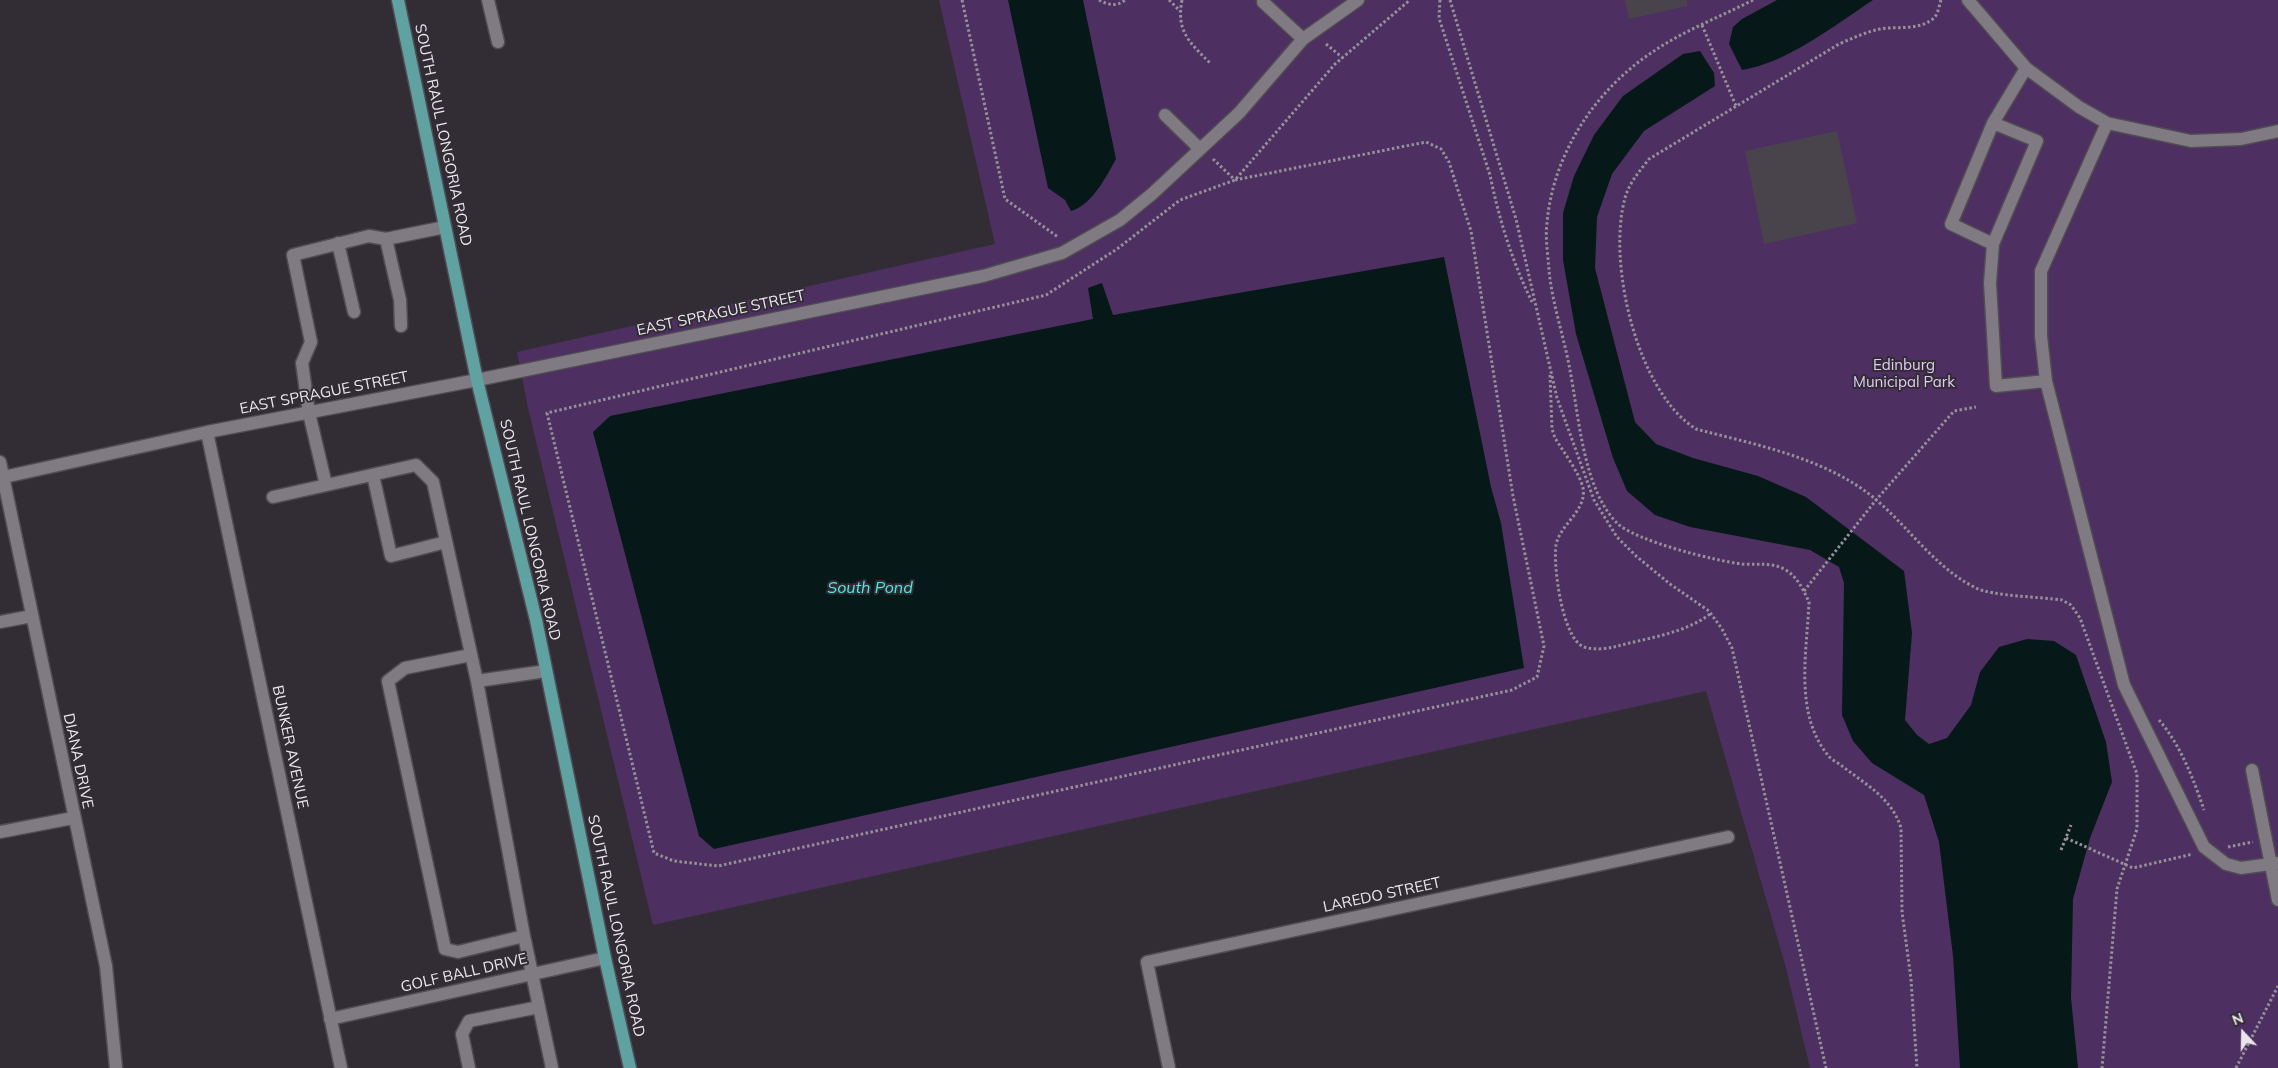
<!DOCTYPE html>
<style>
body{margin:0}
#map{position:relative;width:2278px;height:1068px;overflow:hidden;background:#322d35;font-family:Mulish,sans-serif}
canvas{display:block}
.north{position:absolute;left:2218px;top:1008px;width:50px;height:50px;-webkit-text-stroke:4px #322d35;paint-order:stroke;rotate:339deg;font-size:14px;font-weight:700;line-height:20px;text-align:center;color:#eae7ec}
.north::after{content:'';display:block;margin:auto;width:18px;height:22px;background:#eae7ec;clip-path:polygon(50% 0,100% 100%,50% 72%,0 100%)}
</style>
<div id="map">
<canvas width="2278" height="1068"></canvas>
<div class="north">N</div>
</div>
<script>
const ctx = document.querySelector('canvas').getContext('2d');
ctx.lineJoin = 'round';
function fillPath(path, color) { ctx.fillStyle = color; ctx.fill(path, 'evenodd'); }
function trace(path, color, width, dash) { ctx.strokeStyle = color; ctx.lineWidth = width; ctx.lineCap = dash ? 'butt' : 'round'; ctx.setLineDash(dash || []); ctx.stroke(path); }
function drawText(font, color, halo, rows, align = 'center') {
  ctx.font = font + ' Mulish,sans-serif'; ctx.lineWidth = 4; ctx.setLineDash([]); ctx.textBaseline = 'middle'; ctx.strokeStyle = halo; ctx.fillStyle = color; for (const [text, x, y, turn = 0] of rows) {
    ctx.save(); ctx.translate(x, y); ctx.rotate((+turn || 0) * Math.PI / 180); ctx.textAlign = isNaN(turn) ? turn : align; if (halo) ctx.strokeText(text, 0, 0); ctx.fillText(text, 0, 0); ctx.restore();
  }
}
fillPath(new Path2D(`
 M 939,0 L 2278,0 L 2278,1068 L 1810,1068 L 1786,968 L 1706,691 L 653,925 L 528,408 L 517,352 L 995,244 Z`), '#4e2f62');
fillPath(new Path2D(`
 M 1008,0 L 1083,0 L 1116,159 C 1106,177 1092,205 1071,211 L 1065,200 L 1048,188 Z
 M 1777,0 L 1873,0 C 1835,25 1787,63 1742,70 L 1729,44 L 1733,27 L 1742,19 Z
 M 1700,51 L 1714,73 L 1715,86 L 1644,131 L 1612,174 L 1597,217 L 1595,268 L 1635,422 L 1656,444 L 1693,458 L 1758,476 L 1806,497 L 1904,571 L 1912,633 L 1905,720 L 1917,735 L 1929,744 L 1947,738 L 1971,705 L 1980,672 L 1999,647 L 2027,639 L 2054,641 L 2076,655 L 2106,742 L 2112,782 L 2090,838 L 2073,899 L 2071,998 L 2078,1068 L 1960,1068 L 1953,956 L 1939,842 L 1924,795 L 1872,763 L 1853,741 L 1842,715 L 1844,583 L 1839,567 L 1810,550 L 1690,527 L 1655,515 L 1627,491 L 1613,458 L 1576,334 L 1563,260 L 1563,213 L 1574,176 L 1594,135 L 1623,96 L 1683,54 Z
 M 1444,257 L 1491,487 L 1501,523 L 1524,668 L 714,849 L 699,836 L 593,432 L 610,416 L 1093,319 L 1088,288 L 1102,283 L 1113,315 Z`), '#061918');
fillPath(new Path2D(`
 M 1625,0 L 1687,0 L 1687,6 L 1629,19 Z
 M 1837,131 L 1857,223 L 1764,244 L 1745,151 Z`), '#49444c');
const minor = new Path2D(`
 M 488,0 L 498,42
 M 1968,0 L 2026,68 L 2079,107 L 2107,123 L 2191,141 L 2241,139 L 2278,131
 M 1263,2 L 1303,39
 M 1165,115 L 1200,149
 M 1993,123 L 2037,141 L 1993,244 L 1990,283 L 1996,386 L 2046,381
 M 2107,123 L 2041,271 L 2041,336 L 2046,381 L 2124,685 L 2204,847 L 2226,864 L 2241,868 L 2278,863
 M 386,239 L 400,300 L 401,326
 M 338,243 L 354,312
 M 1993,244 L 1951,224 L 1993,123 L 2026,68
 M 207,432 L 341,1068
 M 0,462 L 106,966 L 116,1068
 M 373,475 L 391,556 L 446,542
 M 0,478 L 207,432 L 477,380 L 983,276 L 1062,253 L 1120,220 L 1152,194 L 1239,113 L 1303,39 L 1358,0
 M 326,485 L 309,413 L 302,363 L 311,342 L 293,255 L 369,236 L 386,239 L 445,227
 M 273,497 L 416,465 L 433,482 L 477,681 L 546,671
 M 0,622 L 32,616
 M 471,655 L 405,668 L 388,681 L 445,949 L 458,952 L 524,936
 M 477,681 L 524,936 L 552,1068
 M 2252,770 L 2278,900
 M 0,832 L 73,818
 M 330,1019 L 605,958
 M 469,1068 L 462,1034 L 469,1021 L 539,1007
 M 1169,1068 L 1147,962 L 1728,837`);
const major = new Path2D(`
 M 398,0 L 477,380 L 536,620 L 605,958 L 630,1068`);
trace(minor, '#4f4c52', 15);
trace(major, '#4f4c52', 15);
trace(new Path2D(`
 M 962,0 L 1005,199 L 1058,237
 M 1099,0 C 1108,5 1117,7 1125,0
 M 1169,0 L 1180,11
 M 1182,0 C 1176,31 1189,42 1210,63
 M 1440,0 L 1439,18 L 1490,175 C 1499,219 1512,261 1532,302
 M 1450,0 L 1516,219 L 1557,398 L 1594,500 L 1617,537 L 1636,556 L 1670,584 L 1709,611 L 1722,629 L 1732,648 L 1826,1068
 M 1753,0 C 1720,17 1685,30 1654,51 C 1596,89 1553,153 1547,223 C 1545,238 1548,255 1549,270 C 1552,303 1564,337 1570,370 C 1579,416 1583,489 1617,523 C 1635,541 1716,561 1742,564 C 1757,565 1771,562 1784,569 C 1797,576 1803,589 1809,602 C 1807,651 1794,712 1827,754 C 1830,759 1837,762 1842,766 C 1865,784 1892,798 1901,828 L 1902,912 L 1911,979 L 1917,1068
 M 1941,0 C 1939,6 1938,14 1934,18 C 1919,31 1898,26 1880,29 C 1866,32 1853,38 1839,44 L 1649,159 C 1639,172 1629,183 1625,198 C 1607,263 1637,392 1696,429 C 1749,443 1806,454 1853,483 C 1900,511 1927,564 1976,588 C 1991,596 2042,597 2062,600 L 2071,605 L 2080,618 L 2137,774 L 2137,829 L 2117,889 L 2102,1068
 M 1702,25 L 1736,106
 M 1326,44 L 1343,58
 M 1213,159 L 1235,180
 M 1235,180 L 1426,142 L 1441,149 L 1449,162 L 1471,231 L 1513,496 L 1544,646 L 1537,677 L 1512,690 L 718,866 L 674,861 L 654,853 L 547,413 L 1046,295 L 1117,249 L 1180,200 L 1235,180 L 1335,64 L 1410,0
 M 1550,375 L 1552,429 L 1555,438 C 1563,451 1580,474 1583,488 C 1587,511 1560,524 1556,545 C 1553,565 1562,639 1584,647 C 1594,650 1605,649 1614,647 C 1646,638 1684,634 1710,614
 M 1804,591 L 1876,500 L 1954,411 L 1976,407
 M 2159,720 C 2180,744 2194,780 2204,810
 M 2066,838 L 2133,868 L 2193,854
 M 2228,847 L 2253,842
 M 2061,850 L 2071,825
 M 2236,1068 L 2278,986`), '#959197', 3, [2.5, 2.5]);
trace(minor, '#807b83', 12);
trace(major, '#60a2a1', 12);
drawText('15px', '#eae7ec', '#322d35', [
 ["SOUTH RAUL LONGORIA ROAD",443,135,78],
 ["EAST SPRAGUE STREET",721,313,-12],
 ["EAST SPRAGUE STREET",324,393,-11],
 ["SOUTH RAUL LONGORIA ROAD",530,530,77],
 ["BUNKER AVENUE",290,747,78],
 ["DIANA DRIVE",78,761,78],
 ["LAREDO STREET",1382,895,-12],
 ["SOUTH RAUL LONGORIA ROAD",616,926,78],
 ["GOLF BALL DRIVE",464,973,-13]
]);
drawText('15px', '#e1c9f4', '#322d35', [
 ["Edinburg",1904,365],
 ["Municipal Park",1904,382]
]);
drawText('italic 16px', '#4fe9e0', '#322d35', [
 ["South Pond",870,588]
]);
</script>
